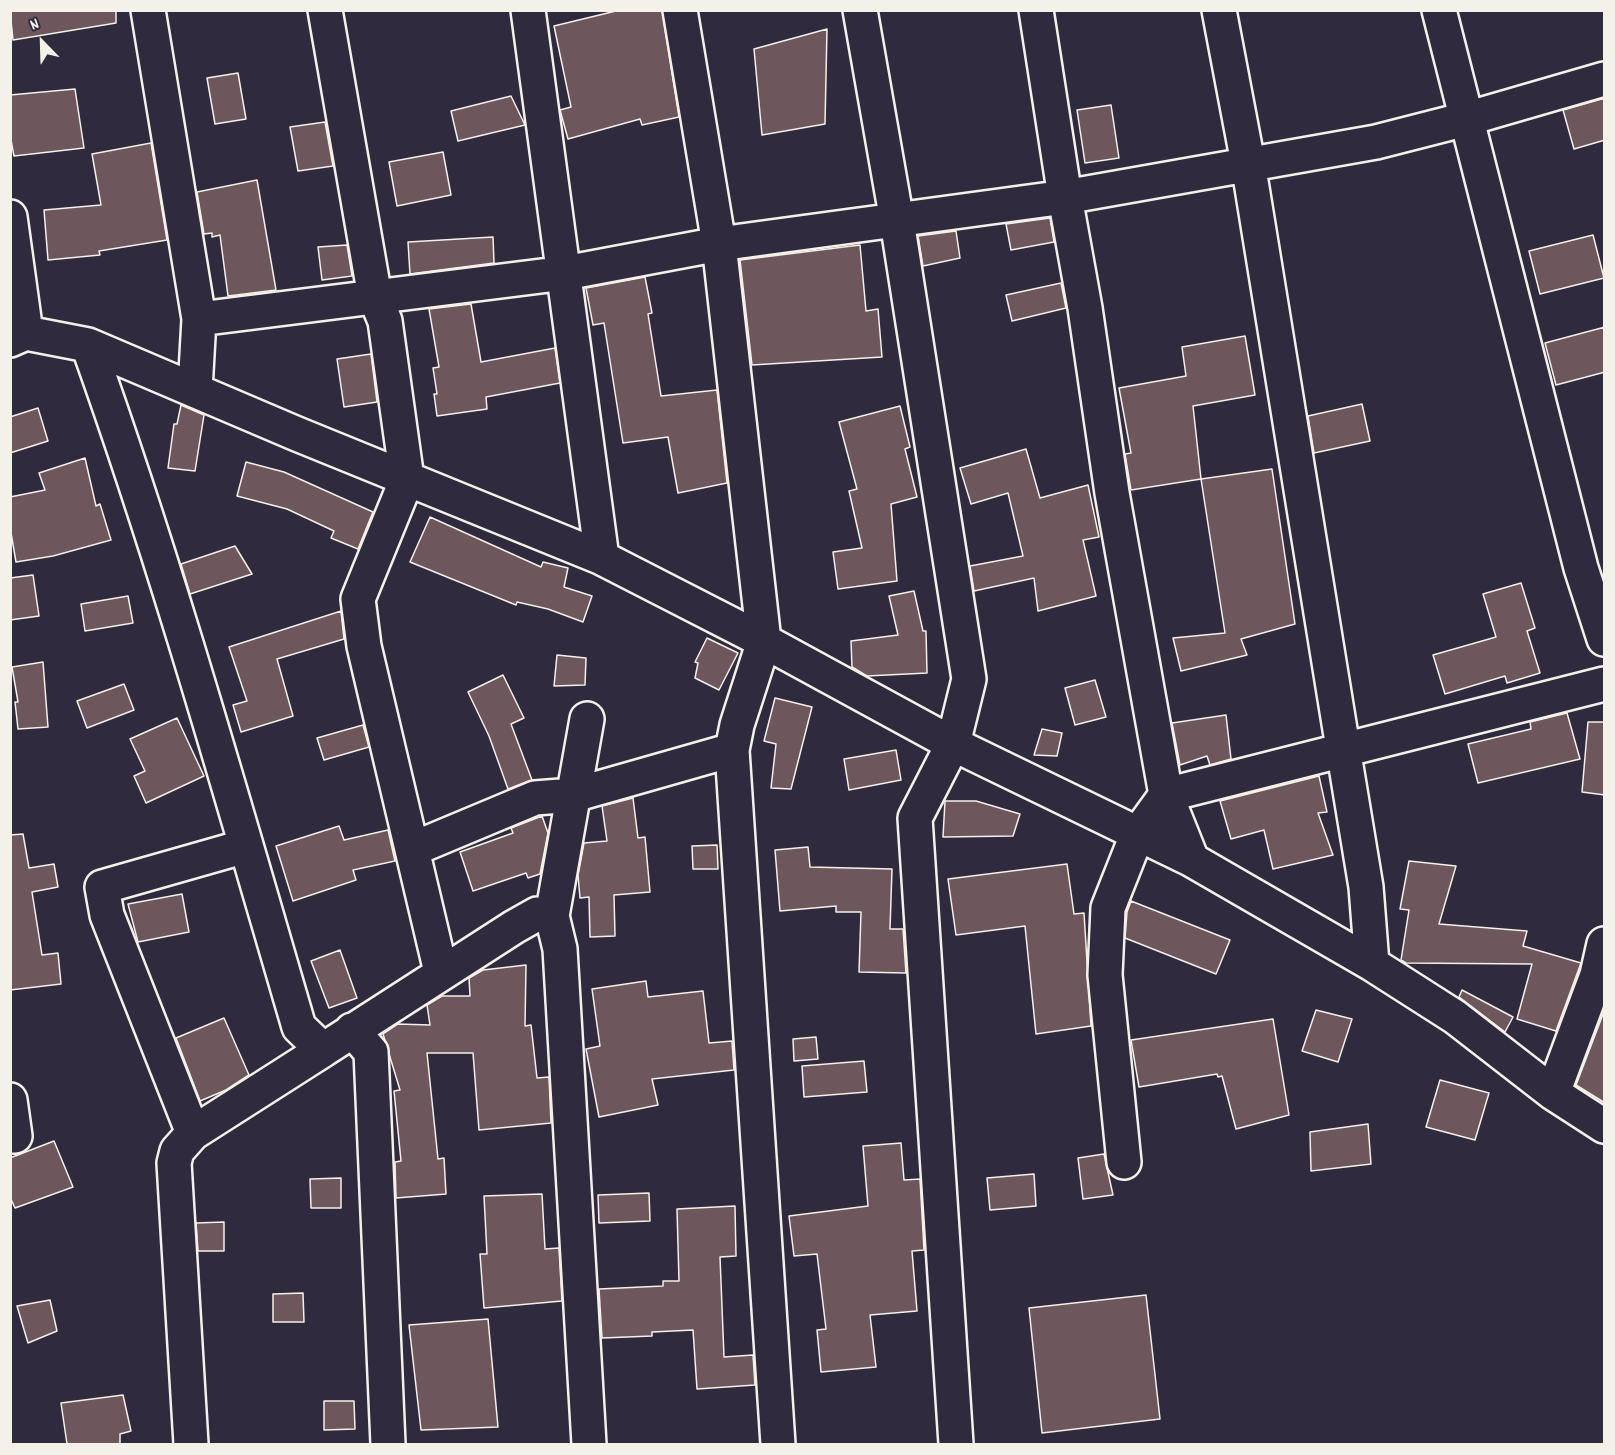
<!DOCTYPE html>
<style>
body{margin:0}
#map{position:relative;width:1615px;height:1455px;overflow:hidden;background:#2f2a3d;font-family:Dekko,sans-serif}
canvas{display:block}
.frame{position:absolute;inset:0;border:12px solid #f4f1e8;pointer-events:none}
.north{position:absolute;left:12px;top:12px;width:60px;height:60px;-webkit-text-stroke:4px #2f2a3d;paint-order:stroke;rotate:337deg;font-size:16px;font-weight:700;line-height:24px;text-align:center;color:#f4f1e8}
.north::after{content:'';display:block;margin:auto;width:21px;height:27px;background:#f4f1e8;clip-path:polygon(50% 0,100% 100%,50% 72%,0 100%)}
</style>
<div id="map">
<canvas width="1615" height="1455"></canvas>
<div class="frame"></div>
<div class="north">N</div>
</div>
<script>
const ctx = document.querySelector('canvas').getContext('2d');
ctx.lineJoin = 'round';
function fillPath(path, color) { ctx.fillStyle = color; ctx.fill(path, 'evenodd'); }
function trace(path, color, width, dash) { ctx.strokeStyle = color; ctx.lineWidth = width; ctx.lineCap = dash ? 'butt' : 'round'; ctx.setLineDash(dash || []); ctx.stroke(path); }
const building = new Path2D(`
 M 10,10 L 116,10 L 116,23 L 13,40 Z
 M 620,10 L 662,10 L 679,117 L 642,125 L 640,119 L 568,139 L 560,110 L 571,107 L 554,26 Z
 M 827,29 L 825,124 L 762,135 L 754,49 Z
 M 238,73 L 246,119 L 215,124 L 207,78 Z
 M 75,89 L 84,148 L 14,156 L 10,135 L 10,95 Z
 M 511,96 L 525,125 L 458,141 L 451,111 Z
 M 1605,98 L 1605,140 L 1574,149 L 1563,110 Z
 M 1111,105 L 1119,158 L 1085,163 L 1077,110 Z
 M 325,122 L 333,166 L 298,171 L 290,127 Z
 M 151,143 L 167,240 L 99,251 L 100,255 L 48,260 L 44,210 L 101,205 L 92,154 Z
 M 443,152 L 451,195 L 397,206 L 389,162 Z
 M 257,180 L 276,290 L 228,296 L 220,235 L 212,237 L 212,233 L 204,234 L 197,192 Z
 M 1050,218 L 1054,242 L 1011,250 L 1006,224 Z
 M 956,231 L 960,258 L 923,266 L 918,236 Z
 M 1593,235 L 1604,278 L 1540,294 L 1529,251 Z
 M 493,237 L 494,263 L 410,274 L 408,242 Z
 M 347,245 L 352,276 L 322,280 L 318,247 Z
 M 860,245 L 866,311 L 878,309 L 882,357 L 752,365 L 740,260 Z
 M 645,277 L 652,313 L 648,314 L 661,396 L 717,390 L 727,483 L 678,493 L 668,437 L 623,443 L 604,323 L 593,325 L 586,288 Z
 M 1061,283 L 1066,308 L 1012,321 L 1006,295 Z
 M 471,304 L 481,362 L 555,348 L 560,383 L 486,397 L 487,409 L 437,416 L 434,394 L 437,394 L 433,368 L 439,367 L 429,309 Z
 M 1605,327 L 1605,372 L 1556,385 L 1545,343 Z
 M 1245,336 L 1255,395 L 1193,406 L 1201,479 L 1131,490 L 1125,454 L 1131,453 L 1119,388 L 1186,376 L 1182,347 Z
 M 371,354 L 377,402 L 344,407 L 337,359 Z
 M 1362,404 L 1370,441 L 1314,453 L 1308,416 Z
 M 181,405 L 204,415 L 195,471 L 168,468 L 174,424 L 177,424 Z
 M 900,406 L 910,447 L 905,449 L 917,497 L 891,504 L 897,581 L 838,589 L 833,552 L 862,548 L 849,491 L 857,489 L 839,422 Z
 M 38,408 L 48,441 L 10,453 L 10,417 Z
 M 1026,449 L 1040,498 L 1088,485 L 1099,537 L 1083,540 L 1096,596 L 1038,611 L 1034,578 L 974,591 L 970,566 L 1023,556 L 1008,493 L 971,504 L 960,468 Z
 M 85,458 L 96,506 L 100,504 L 111,540 L 53,556 L 16,562 L 10,527 L 10,497 L 45,490 L 39,473 Z
 M 246,462 L 284,472 L 373,512 L 358,549 L 331,538 L 334,531 L 287,509 L 237,496 Z
 M 1272,469 L 1295,624 L 1241,639 L 1247,655 L 1181,671 L 1173,638 L 1225,633 L 1201,479 Z
 M 430,517 L 541,567 L 543,562 L 568,568 L 564,587 L 592,596 L 583,622 L 548,609 L 517,602 L 516,605 L 410,562 Z
 M 235,546 L 252,574 L 190,594 L 181,564 Z
 M 33,575 L 39,616 L 10,620 L 10,578 Z
 M 1521,583 L 1535,628 L 1527,631 L 1540,673 L 1507,683 L 1505,676 L 1445,694 L 1433,655 L 1496,637 L 1483,594 Z
 M 914,591 L 923,631 L 926,631 L 927,673 L 867,676 L 852,667 L 851,641 L 898,635 L 889,596 Z
 M 128,596 L 133,623 L 85,631 L 81,604 Z
 M 341,611 L 344,639 L 277,659 L 293,716 L 241,732 L 233,705 L 247,701 L 229,647 Z
 M 707,638 L 738,653 L 719,690 L 695,678 L 698,663 L 695,662 Z
 M 557,655 L 586,658 L 585,685 L 554,686 Z
 M 43,662 L 48,727 L 18,729 L 15,702 L 18,702 L 12,667 Z
 M 503,675 L 524,718 L 511,724 L 532,780 L 508,789 L 489,736 L 468,692 Z
 M 1095,680 L 1106,717 L 1075,725 L 1065,688 Z
 M 124,684 L 134,710 L 87,728 L 77,701 Z
 M 775,698 L 812,707 L 791,789 L 771,788 L 776,744 L 764,741 Z
 M 1567,713 L 1580,759 L 1478,783 L 1468,744 L 1531,729 L 1530,722 Z
 M 1226,715 L 1231,759 L 1210,765 L 1207,756 L 1180,765 L 1172,723 Z
 M 177,718 L 204,776 L 146,803 L 134,776 L 145,771 L 130,739 Z
 M 1588,722 L 1605,722 L 1605,795 L 1582,792 Z
 M 363,725 L 369,747 L 324,760 L 317,738 Z
 M 1042,729 L 1062,733 L 1057,756 L 1034,755 Z
 M 896,750 L 901,780 L 849,790 L 844,759 Z
 M 1319,776 L 1327,812 L 1318,813 L 1333,855 L 1273,869 L 1264,830 L 1231,839 L 1220,801 Z
 M 633,798 L 638,838 L 645,837 L 650,892 L 614,895 L 615,936 L 590,937 L 589,897 L 580,898 L 578,875 L 584,843 L 607,841 L 602,806 Z
 M 945,801 L 976,801 L 1020,814 L 1013,836 L 943,837 Z
 M 542,816 L 548,833 L 540,874 L 528,878 L 526,873 L 473,891 L 460,852 L 513,833 L 511,828 Z
 M 339,826 L 344,840 L 388,830 L 395,861 L 353,870 L 356,880 L 293,901 L 276,846 Z
 M 23,834 L 29,868 L 54,864 L 58,887 L 32,892 L 42,955 L 58,953 L 61,984 L 10,990 L 10,835 Z
 M 717,845 L 718,869 L 693,869 L 692,846 Z
 M 808,847 L 810,867 L 892,869 L 890,929 L 903,929 L 906,973 L 859,972 L 861,912 L 836,912 L 836,906 L 780,911 L 775,850 Z
 M 1409,861 L 1456,866 L 1439,924 L 1527,931 L 1523,946 L 1581,963 L 1556,1031 L 1517,1019 L 1532,964 L 1406,963 L 1401,960 L 1409,910 L 1400,909 Z
 M 1067,864 L 1074,914 L 1084,913 L 1091,1026 L 1036,1034 L 1025,926 L 956,935 L 948,879 Z
 M 182,894 L 189,932 L 138,942 L 128,904 Z
 M 1131,901 L 1230,940 L 1216,974 L 1125,938 L 1127,912 Z
 M 340,950 L 357,998 L 329,1008 L 311,961 Z
 M 526,965 L 525,1026 L 531,1025 L 537,1078 L 549,1077 L 551,1123 L 479,1130 L 473,1053 L 427,1053 L 438,1159 L 444,1158 L 446,1194 L 396,1198 L 395,1162 L 401,1161 L 394,1091 L 400,1090 L 383,1034 L 398,1024 L 430,1025 L 427,1005 L 442,996 L 470,996 L 469,978 L 483,970 Z
 M 646,981 L 648,997 L 703,991 L 709,1043 L 732,1041 L 734,1070 L 652,1079 L 658,1105 L 599,1117 L 586,1049 L 600,1046 L 592,989 Z
 M 1462,990 L 1513,1017 L 1505,1032 L 1459,997 Z
 M 1605,1009 L 1605,1103 L 1576,1085 Z
 M 1316,1010 L 1352,1019 L 1338,1062 L 1302,1051 Z
 M 224,1018 L 249,1075 L 226,1090 L 200,1101 L 176,1038 Z
 M 1273,1019 L 1289,1115 L 1236,1129 L 1222,1076 L 1218,1077 L 1217,1074 L 1139,1087 L 1131,1040 Z
 M 816,1037 L 818,1059 L 794,1061 L 793,1039 Z
 M 864,1061 L 867,1092 L 804,1097 L 802,1066 Z
 M 1440,1080 L 1489,1093 L 1475,1140 L 1426,1127 Z
 M 1368,1124 L 1371,1164 L 1311,1171 L 1310,1132 Z
 M 54,1141 L 73,1187 L 15,1208 L 10,1197 L 10,1158 Z
 M 901,1143 L 904,1180 L 920,1179 L 924,1250 L 912,1251 L 917,1311 L 870,1315 L 876,1367 L 821,1372 L 817,1330 L 826,1329 L 817,1254 L 794,1256 L 789,1216 L 868,1206 L 863,1146 Z
 M 1104,1154 L 1113,1195 L 1083,1199 L 1078,1158 Z
 M 1034,1174 L 1036,1206 L 990,1210 L 987,1178 Z
 M 341,1178 L 341,1208 L 311,1208 L 310,1179 Z
 M 649,1193 L 650,1221 L 599,1223 L 598,1195 Z
 M 542,1194 L 545,1249 L 559,1248 L 562,1301 L 484,1308 L 480,1254 L 487,1254 L 484,1196 Z
 M 735,1206 L 736,1256 L 720,1257 L 724,1357 L 753,1355 L 755,1385 L 697,1389 L 693,1330 L 652,1332 L 652,1336 L 602,1338 L 599,1289 L 663,1286 L 663,1281 L 679,1281 L 677,1209 Z
 M 224,1222 L 224,1251 L 198,1251 L 196,1223 Z
 M 303,1293 L 304,1322 L 273,1322 L 273,1294 Z
 M 1146,1295 L 1160,1419 L 1042,1433 L 1029,1308 Z
 M 50,1300 L 57,1331 L 28,1343 L 17,1306 Z
 M 488,1319 L 498,1427 L 421,1430 L 409,1325 Z
 M 123,1395 L 131,1431 L 120,1434 L 120,1444 L 67,1444 L 61,1403 Z
 M 324,1401 L 354,1401 L 355,1429 L 324,1430 Z`);
fillPath(building, '#6d565c');
trace(building, '#f4f1e8', 1.5);
const minor = new Path2D(`
 M 148,10 L 199,319 L 195,390
 M 325,10 L 375,297 L 385,321 L 407,479 L 358,599 L 364,646 L 441,972
 M 528,10 L 602,558
 M 680,10 L 719,244 L 764,641 L 737,725 L 732,750 L 778,1444
 M 860,10 L 897,221 L 969,679 L 953,744 L 915,818 L 956,1444
 M 1219,10 L 1248,163 L 1343,748 L 1366,887 L 1372,964
 M 1439,10 L 1581,568 L 1604,639
 M 10,217 L 26,333
 M 199,319 L 565,273 L 719,244 L 1065,197 L 1036,10
 M 10,340 L 26,333 L 88,345 L 297,434 L 602,558 L 764,641 L 953,744 L 1192,860 L 1372,964 L 1455,1017 L 1553,1093 L 1604,1126
 M 88,345 C 168,569 232,798 299,1027 L 323,1050 L 514,927 L 537,914 L 552,916 L 560,949 L 589,1444
 M 413,849 L 535,798 L 574,795 L 732,750
 M 1192,860 L 1166,795 L 1112,493 L 1085,308 L 1065,197 L 1376,142 L 1466,119 L 1604,79
 M 552,916 L 587,719
 M 352,1030 L 371,1052 L 388,1444
 M 1553,1093 L 1597,975 L 1604,944
 M 10,1100 L 15,1136
 M 193,1133 L 107,915 L 102,887 L 246,846
 M 1124,1162 L 1105,975 L 1108,908 L 1137,835 L 1166,795 L 1604,684
 M 191,1444 L 174,1163 L 177,1151 L 193,1133 L 323,1050`);
trace(minor, '#f4f1e8', 38);
trace(minor, '#2f2a3d', 33);
</script>
